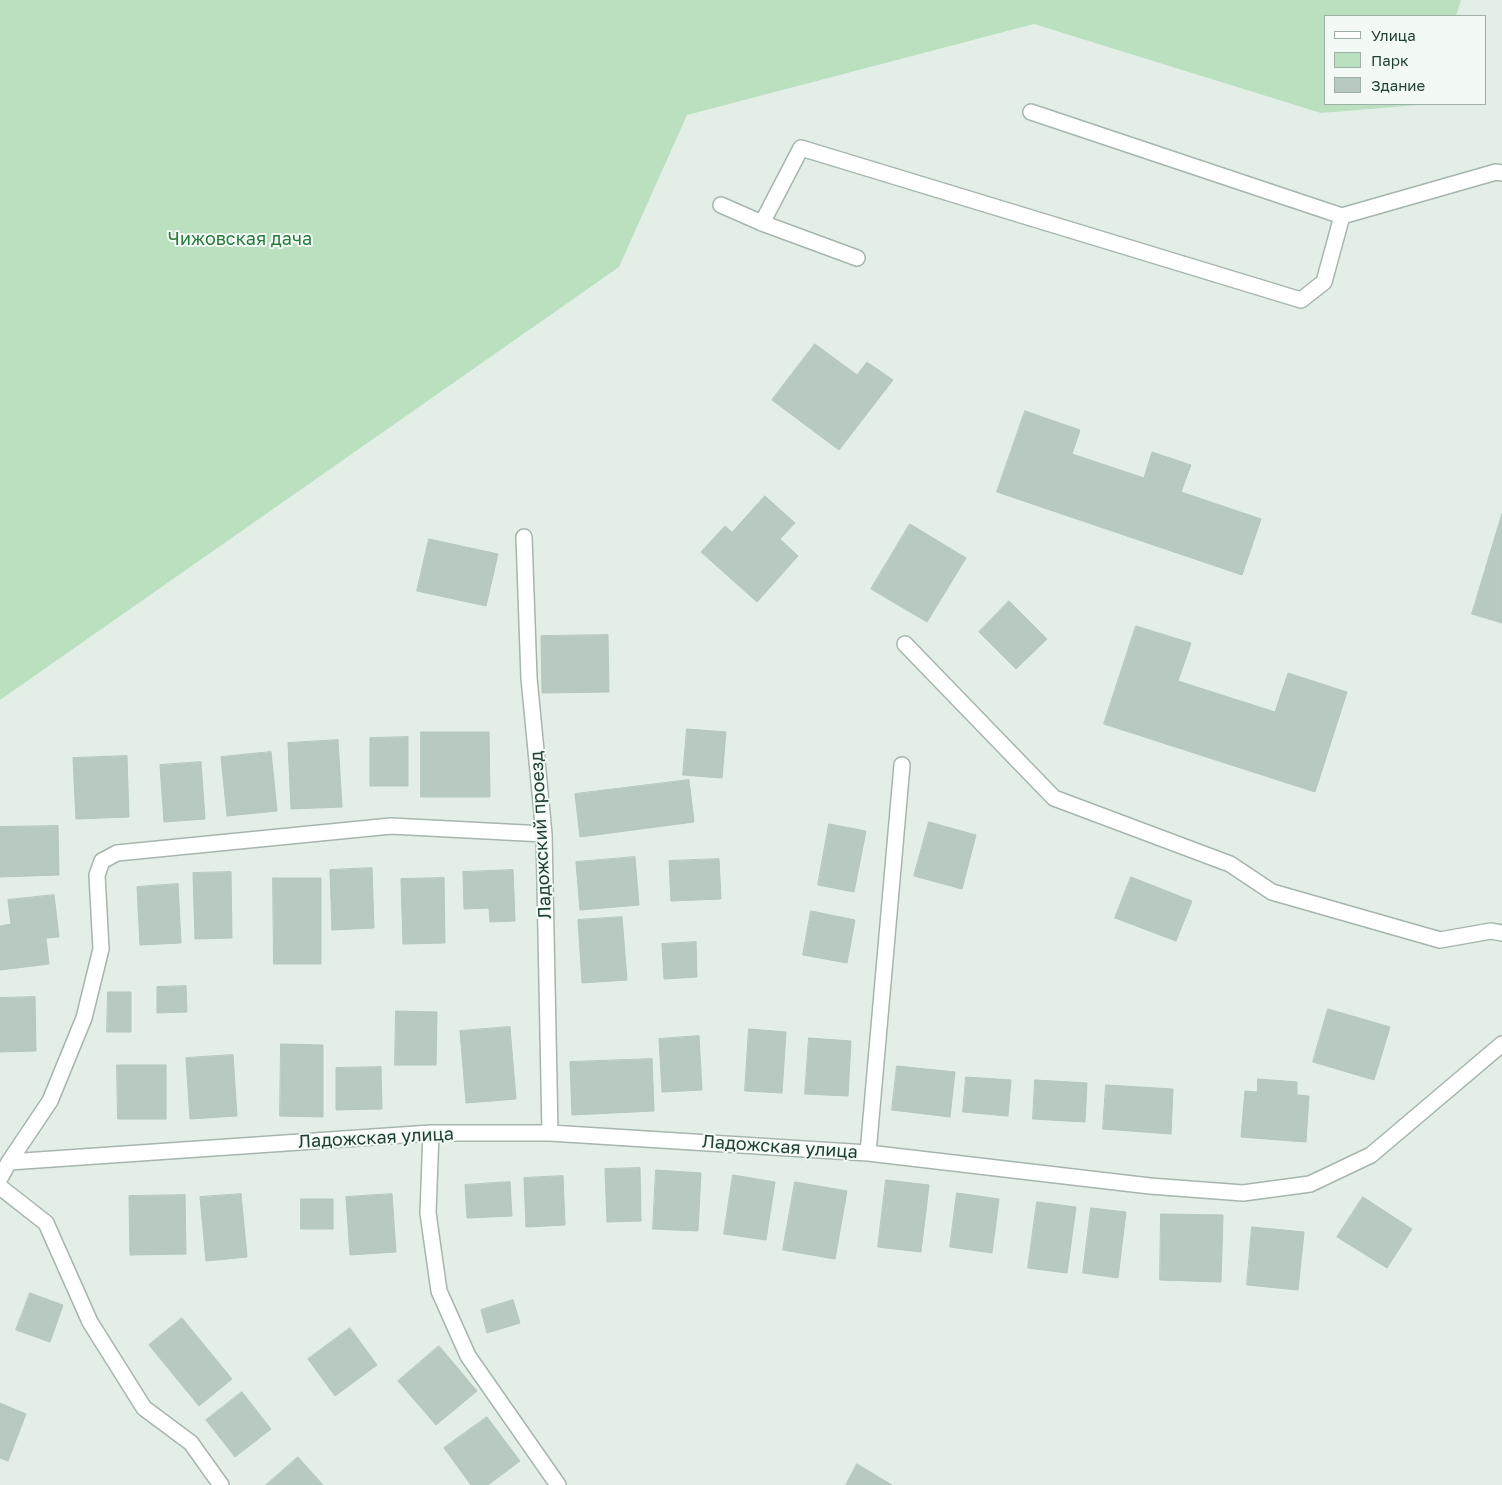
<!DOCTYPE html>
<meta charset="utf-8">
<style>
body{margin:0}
#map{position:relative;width:1502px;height:1485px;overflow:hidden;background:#e3eee7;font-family:"Golos Text",sans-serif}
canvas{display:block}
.legend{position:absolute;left:1324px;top:15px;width:162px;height:90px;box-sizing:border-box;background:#f3faf6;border:1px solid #9fb0a8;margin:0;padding:6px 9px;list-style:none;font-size:15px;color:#214034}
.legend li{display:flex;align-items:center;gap:10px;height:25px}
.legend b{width:25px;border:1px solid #9fb0a8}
</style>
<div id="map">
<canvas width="1502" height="1485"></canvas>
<ul class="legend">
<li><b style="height:6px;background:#fff"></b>Улица</li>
<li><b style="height:14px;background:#bae0c0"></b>Парк</li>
<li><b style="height:14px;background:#b8c9c0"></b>Здание</li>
</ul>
</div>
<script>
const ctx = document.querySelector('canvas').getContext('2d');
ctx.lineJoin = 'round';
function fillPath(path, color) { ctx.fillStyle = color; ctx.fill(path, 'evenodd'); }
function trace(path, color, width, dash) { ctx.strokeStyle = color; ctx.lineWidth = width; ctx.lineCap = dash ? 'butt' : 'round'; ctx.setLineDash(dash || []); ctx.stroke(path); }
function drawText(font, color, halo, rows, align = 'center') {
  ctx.font = font + ' "Golos Text",sans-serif'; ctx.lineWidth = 4; ctx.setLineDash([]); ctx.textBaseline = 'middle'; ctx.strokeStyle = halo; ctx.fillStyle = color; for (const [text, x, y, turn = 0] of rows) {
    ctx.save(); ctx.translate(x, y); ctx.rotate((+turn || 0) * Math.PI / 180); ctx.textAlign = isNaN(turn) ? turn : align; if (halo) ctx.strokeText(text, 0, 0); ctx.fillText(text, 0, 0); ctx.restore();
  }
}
fillPath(new Path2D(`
 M 0,0 L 1461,0 L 1456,16 L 1326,16 L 1326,104 L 1431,104 L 1321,113 L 1034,24 L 687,115 L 619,267 L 0,700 Z`), '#bae0c0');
const building = new Path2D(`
 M 815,344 L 857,375 L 867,362 L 893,380 L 839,450 L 772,400 Z
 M 1025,411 L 1080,430 L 1072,454 L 1144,478 L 1152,452 L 1191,465 L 1181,492 L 1261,519 L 1242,575 L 997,492 Z
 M 765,496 L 795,523 L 780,539 L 798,556 L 757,602 L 701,552 L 725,526 L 732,532 Z
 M 1502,514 L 1502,623 L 1472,614 Z
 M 910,524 L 966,558 L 927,622 L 871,589 Z
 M 429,539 L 498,554 L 486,606 L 417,591 Z
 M 1009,601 L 1047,639 L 1016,669 L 979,632 Z
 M 1136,626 L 1191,643 L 1178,681 L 1275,712 L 1288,673 L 1347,692 L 1315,792 L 1104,724 Z
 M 608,635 L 609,692 L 542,693 L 541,636 Z
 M 687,729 L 726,732 L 722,778 L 683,775 Z
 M 421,732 L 489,732 L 490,797 L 421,797 Z
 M 408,737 L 408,786 L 370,786 L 370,738 Z
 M 338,740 L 342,807 L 291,809 L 288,743 Z
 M 271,752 L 277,811 L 227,816 L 221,757 Z
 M 127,756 L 129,817 L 76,819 L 73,758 Z
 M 201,762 L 205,819 L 164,822 L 160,765 Z
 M 689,780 L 694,822 L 580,837 L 575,794 Z
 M 929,822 L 976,835 L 962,889 L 914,876 Z
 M 829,824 L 866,831 L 854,892 L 818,885 Z
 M 58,826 L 59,875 L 0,877 L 0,827 Z
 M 635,857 L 639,905 L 580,910 L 576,862 Z
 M 719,859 L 721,899 L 671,901 L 669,861 Z
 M 372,868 L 374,928 L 332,930 L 330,870 Z
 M 513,870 L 515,921 L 490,922 L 489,908 L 464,909 L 463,872 Z
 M 231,872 L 232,938 L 195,939 L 193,873 Z
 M 1131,877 L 1192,901 L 1176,941 L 1115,918 Z
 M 273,878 L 321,878 L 321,964 L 274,964 Z
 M 444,878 L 445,943 L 403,944 L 401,879 Z
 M 178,884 L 181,943 L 140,945 L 137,887 Z
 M 54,895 L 59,937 L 46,938 L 49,964 L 0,970 L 0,926 L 11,924 L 8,900 Z
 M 811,911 L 855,920 L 847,963 L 803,955 Z
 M 622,917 L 627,980 L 582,983 L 578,920 Z
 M 696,942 L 697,977 L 664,979 L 662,944 Z
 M 186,986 L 187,1012 L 157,1013 L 157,987 Z
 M 108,992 L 131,992 L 131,1032 L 107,1032 Z
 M 35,997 L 36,1051 L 0,1052 L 0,998 Z
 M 1328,1009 L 1390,1027 L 1374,1080 L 1313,1062 Z
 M 396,1011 L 437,1012 L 436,1065 L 395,1065 Z
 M 510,1027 L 516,1099 L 466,1103 L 460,1031 Z
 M 749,1029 L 786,1032 L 782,1093 L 745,1091 Z
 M 699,1036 L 702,1090 L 662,1092 L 659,1039 Z
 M 809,1038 L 851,1041 L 848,1096 L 805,1094 Z
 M 281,1044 L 323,1045 L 323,1117 L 280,1116 Z
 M 233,1055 L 237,1116 L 190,1119 L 186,1058 Z
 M 652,1059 L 654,1111 L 572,1115 L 570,1062 Z
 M 117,1065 L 166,1065 L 166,1119 L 118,1119 Z
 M 897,1066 L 955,1072 L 950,1117 L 892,1110 Z
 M 381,1067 L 382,1109 L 336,1110 L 336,1068 Z
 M 966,1077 L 1011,1080 L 1008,1116 L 963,1112 Z
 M 1258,1079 L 1297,1082 L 1297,1095 L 1309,1096 L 1306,1142 L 1241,1137 L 1245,1091 L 1257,1092 Z
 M 1035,1080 L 1087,1083 L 1085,1122 L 1033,1119 Z
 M 1106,1085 L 1173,1089 L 1171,1134 L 1103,1129 Z
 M 640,1168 L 641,1221 L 607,1222 L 605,1169 Z
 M 656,1170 L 701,1173 L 698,1231 L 653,1229 Z
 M 733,1175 L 775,1182 L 766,1240 L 724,1234 Z
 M 563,1176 L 565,1225 L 526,1227 L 524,1178 Z
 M 886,1180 L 929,1185 L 921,1252 L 878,1247 Z
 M 510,1182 L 512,1216 L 467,1218 L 465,1185 Z
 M 795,1182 L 847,1191 L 835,1259 L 783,1250 Z
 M 957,1193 L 999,1199 L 992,1253 L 950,1247 Z
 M 241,1194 L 247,1257 L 206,1261 L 200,1197 Z
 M 392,1194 L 396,1252 L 350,1255 L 346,1197 Z
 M 185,1195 L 186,1254 L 130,1255 L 129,1196 Z
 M 1363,1197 L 1412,1229 L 1387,1268 L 1337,1237 Z
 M 301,1199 L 333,1199 L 333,1229 L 301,1229 Z
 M 1037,1202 L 1076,1207 L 1067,1273 L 1028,1268 Z
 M 1091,1208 L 1126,1212 L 1118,1278 L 1083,1273 Z
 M 1161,1214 L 1223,1215 L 1221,1282 L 1160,1280 Z
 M 1252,1227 L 1304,1232 L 1298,1290 L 1247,1285 Z
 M 30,1293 L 63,1305 L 50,1342 L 16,1330 Z
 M 513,1300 L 520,1323 L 487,1333 L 481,1310 Z
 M 182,1318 L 232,1379 L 199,1406 L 149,1345 Z
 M 350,1328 L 377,1365 L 335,1396 L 308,1359 Z
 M 439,1346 L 477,1391 L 436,1425 L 398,1381 Z
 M 242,1392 L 271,1429 L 235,1457 L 206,1420 Z
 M 0,1403 L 26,1414 L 8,1461 L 0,1458 Z
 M 487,1417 L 520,1461 L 488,1485 L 471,1485 L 444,1448 Z
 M 298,1457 L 323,1485 L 266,1485 Z
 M 857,1464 L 892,1485 L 846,1485 Z`);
fillPath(building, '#b8c9c0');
trace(building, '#b4c8bd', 1);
const minor = new Path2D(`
 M 1031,112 L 1342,216 L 1496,172 L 1502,173
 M 721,205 L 762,223 L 857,258
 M 762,223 L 801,148 L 1301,300 L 1324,282 L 1342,216
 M 524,537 L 529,678 L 544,834 L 550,1133
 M 905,644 L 1054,798 L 1230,864 L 1272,892 L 1440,940 L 1491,931 L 1502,933
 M 431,1133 L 428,1213 L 439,1291 L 468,1356 L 558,1485
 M 868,1153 L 902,765
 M 9,1162 L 431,1133 L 550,1133 L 868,1153 L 1150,1186 L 1243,1193 L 1310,1184 L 1371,1155 L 1502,1044
 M 0,1178 L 9,1162 L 50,1101 L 84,1018 L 101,949 L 97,875 L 102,861 L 117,853 L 391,826 L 544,834
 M 0,1187 L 46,1223 L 90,1322 L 144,1408 L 191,1443 L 221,1485`);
trace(minor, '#a5b6ae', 18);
trace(minor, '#fff', 15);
drawText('18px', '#287a3e', '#f3faf6', [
 ["Чижовская дача",240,239]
]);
drawText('18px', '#214034', '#f3faf6', [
 ["Ладожский проезд",541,835,-93],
 ["Ладожская улица",376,1138,-3],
 ["Ладожская улица",780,1147,4]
]);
</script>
